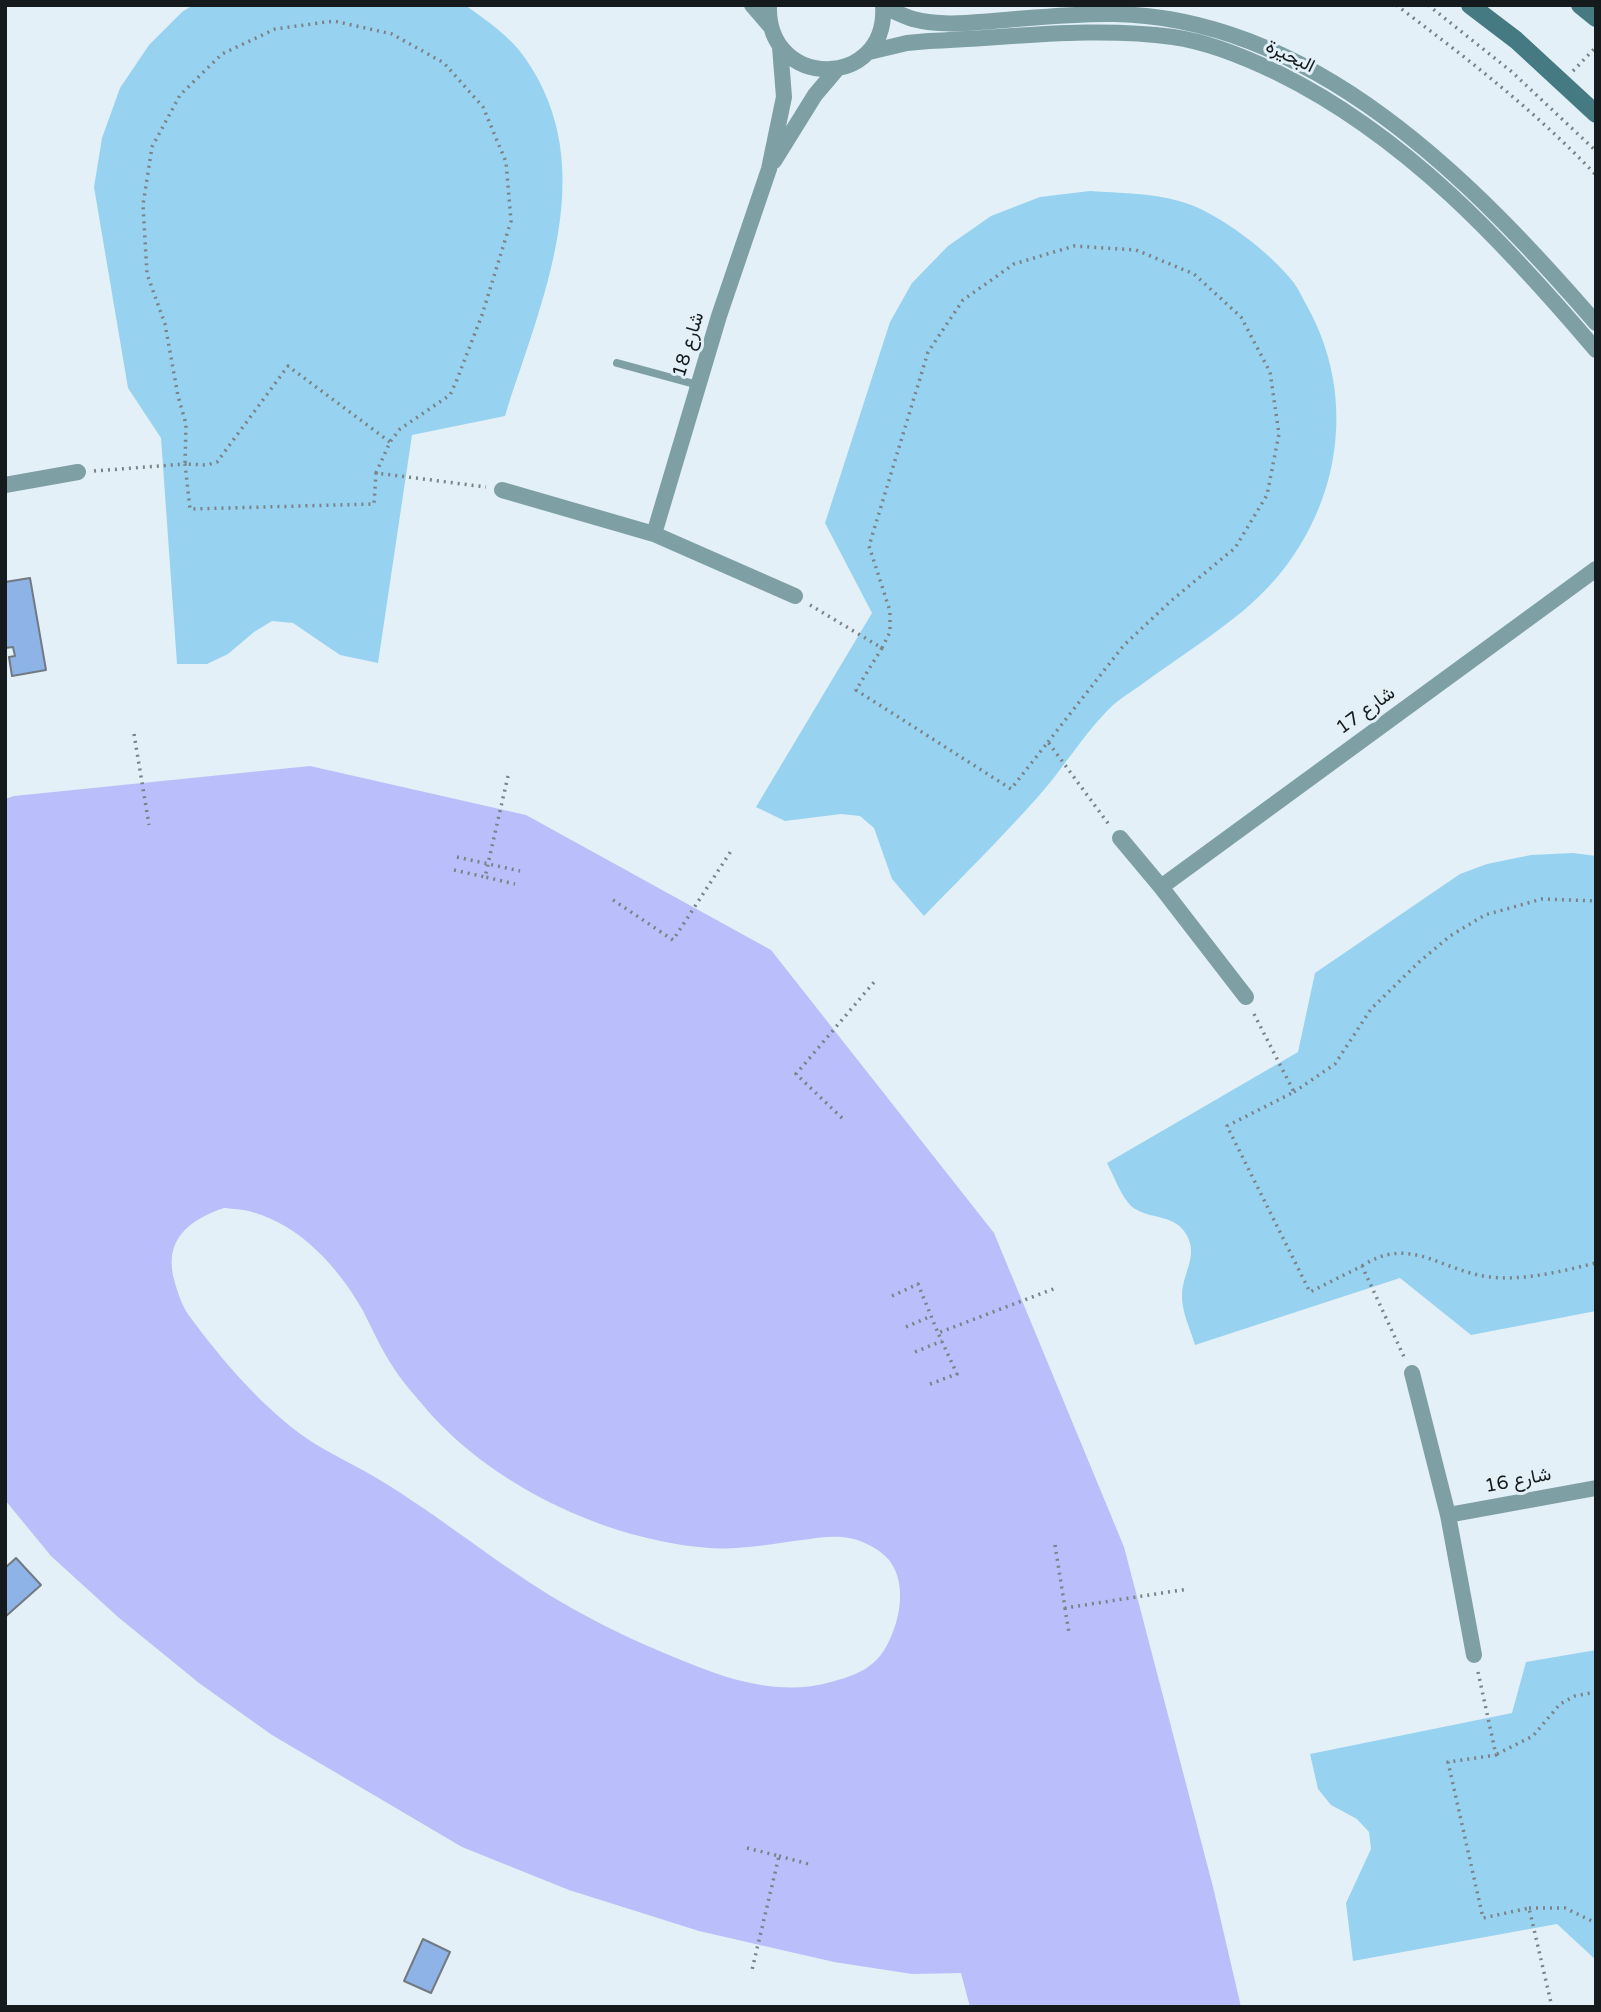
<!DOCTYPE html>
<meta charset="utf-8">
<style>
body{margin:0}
#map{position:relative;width:1601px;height:2012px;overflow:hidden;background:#e3f0f7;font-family:"Varela Round",sans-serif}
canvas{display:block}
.frame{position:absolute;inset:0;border:7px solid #151a1c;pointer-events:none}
</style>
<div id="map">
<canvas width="1601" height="2012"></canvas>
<div class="frame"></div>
</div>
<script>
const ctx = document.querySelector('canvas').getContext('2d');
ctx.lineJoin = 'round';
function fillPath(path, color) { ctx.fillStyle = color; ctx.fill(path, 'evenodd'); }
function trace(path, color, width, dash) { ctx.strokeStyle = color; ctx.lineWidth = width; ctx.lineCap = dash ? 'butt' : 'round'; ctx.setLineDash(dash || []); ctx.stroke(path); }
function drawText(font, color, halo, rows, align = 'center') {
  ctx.font = font + ' "Varela Round",Vazirmatn,sans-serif'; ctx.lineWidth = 6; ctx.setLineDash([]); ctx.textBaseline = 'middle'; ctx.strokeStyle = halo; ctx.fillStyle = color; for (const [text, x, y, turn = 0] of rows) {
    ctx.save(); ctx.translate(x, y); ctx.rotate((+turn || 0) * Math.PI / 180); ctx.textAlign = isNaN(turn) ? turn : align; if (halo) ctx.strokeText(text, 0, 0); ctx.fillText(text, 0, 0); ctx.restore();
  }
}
fillPath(new Path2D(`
 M 193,5 L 465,5 C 486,20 511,37 525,58 C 603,169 541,301 505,416 L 412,435 L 378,663 L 340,655 L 293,623 L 272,621 L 254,632 L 228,654 L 207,664 L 177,664 L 161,438 L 128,388 L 94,187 L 102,138 L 120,88 L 149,45 L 182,12 Z
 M 1090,191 C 1119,193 1150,193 1179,201 C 1217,211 1270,252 1294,283 C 1299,290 1303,299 1307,306 C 1365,410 1334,536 1243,611 C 1212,636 1177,659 1145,682 C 1133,691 1117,700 1107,711 C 1081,738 1062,770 1037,798 C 1001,838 962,877 924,916 L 892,879 L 874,828 L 860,816 L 841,814 L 785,821 L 756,807 L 872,613 L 825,523 L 890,322 L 912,283 L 948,246 L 991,216 L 1040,197 Z
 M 1573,853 L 1596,856 L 1596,1311 L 1471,1335 L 1400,1278 L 1195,1345 C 1190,1328 1181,1311 1182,1293 C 1184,1270 1200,1253 1184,1231 C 1172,1214 1146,1219 1131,1206 C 1121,1196 1114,1176 1107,1163 L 1298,1052 L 1315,973 L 1460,874 L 1487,864 L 1531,855 Z
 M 1596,1650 L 1596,1960 L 1557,1924 L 1353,1961 L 1346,1903 L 1371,1849 L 1369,1832 L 1357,1819 L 1331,1805 L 1318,1789 L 1310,1754 L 1512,1713 L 1526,1662 Z`), '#98d2f1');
fillPath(new Path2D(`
 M 310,766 L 526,815 L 771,950 L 994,1233 L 1124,1547 L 1213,1887 L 1241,2007 L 970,2007 L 961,1973 L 912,1974 L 834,1962 L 699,1931 L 569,1890 L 462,1847 L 272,1735 L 199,1683 L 118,1617 L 51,1556 L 5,1500 L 5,799 L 14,796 ZM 224,1208 C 233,1209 243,1209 252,1212 C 300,1225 338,1267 362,1309 C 372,1328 381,1349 393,1367 C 401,1380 412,1392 422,1404 C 488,1484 605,1540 709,1548 C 740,1550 771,1544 802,1540 C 817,1538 834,1535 849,1538 C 862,1540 880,1549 889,1560 C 903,1578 902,1603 896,1623 C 884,1661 869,1672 831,1682 C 782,1696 732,1681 686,1662 C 648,1647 611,1630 575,1610 C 510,1574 452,1525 388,1485 C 359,1466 326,1453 299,1433 C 257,1401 221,1359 190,1317 C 182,1306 179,1296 175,1283 C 162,1241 188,1220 224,1208 Z`), '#babefa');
const building = new Path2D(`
 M 30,578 L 46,670 L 12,676 L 9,657 L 15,656 L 13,647 L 5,648 L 5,582 Z
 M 16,1558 L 41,1585 L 5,1617 L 5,1568 Z
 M 423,1939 L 450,1952 L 431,1993 L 404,1981 Z`);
fillPath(building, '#8db3e7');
trace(building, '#727982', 2);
trace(new Path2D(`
 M 1396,5 C 1467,58 1534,110 1596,175
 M 1428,5 L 1512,72 L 1596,151
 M 1573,71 L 1596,47
 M 94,471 L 185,464 L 190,509 L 374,504 L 376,473 L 486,487
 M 376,473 L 390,442 L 400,429 L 450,395 L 456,382 L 482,315 L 511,221 L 506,162 L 483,107 L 444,63 L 392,34 L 334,21 L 275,29 L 222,54 L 180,95 L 152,147 L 143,205 L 147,274 L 165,324 L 178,396 L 186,424 L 185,464 L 207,465 L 217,462 L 288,366 L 390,442
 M 810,605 L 882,648 L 856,690 L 1011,789 L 1048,742 L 1110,826
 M 882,648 L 890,632 L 890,611 L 869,546 L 928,352 L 963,300 L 1014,264 L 1074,246 L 1136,250 L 1194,274 L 1241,317 L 1270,372 L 1279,434 L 1267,495 L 1235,548 L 1172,600 L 1124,645 L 1048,742
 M 134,734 L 149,825
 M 508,776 L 485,877 L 515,884
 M 457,857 L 520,871
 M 454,870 L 485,877
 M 613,900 L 673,940 L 731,851
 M 1254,1014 L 1294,1092 L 1227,1126 L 1310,1292 L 1362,1266 L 1405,1359
 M 1294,1092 L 1335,1064 L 1371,1009 L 1419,962 L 1450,936 L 1485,915 L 1542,899 L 1596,901
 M 842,1118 L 796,1074 L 875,981
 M 1362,1266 C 1410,1234 1443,1272 1490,1277 C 1525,1281 1562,1271 1596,1263
 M 892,1296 L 918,1284 L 938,1333 L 1056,1288
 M 906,1327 L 931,1316
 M 915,1352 L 942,1341
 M 930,1384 L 957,1374 L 938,1333
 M 1055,1545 L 1065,1608 L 1188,1589
 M 1065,1608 L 1069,1633
 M 1478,1672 L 1496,1755 L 1448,1762 L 1483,1918 L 1529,1908 L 1552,2007
 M 1497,1754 L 1533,1736 L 1560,1704 L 1575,1696 L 1596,1692
 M 747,1848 L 779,1856 L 752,1970
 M 779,1856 L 812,1865
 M 1529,1908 L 1565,1908 L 1596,1923`), '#7a8387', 3.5, [2, 5]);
trace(new Path2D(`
 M 617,363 L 698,385`), '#7ea0a5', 8);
trace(new Path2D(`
 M 752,5 L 771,27
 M 769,5 C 766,91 889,90 883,5
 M 884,7 C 894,11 903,16 913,19 C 939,26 967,23 993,21 C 1033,18 1074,13 1115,14 C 1314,18 1474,182 1596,323
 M 869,52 L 907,43 L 929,41 C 1011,38 1091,26 1173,37 C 1209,42 1245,57 1278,73 C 1406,136 1504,242 1596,350
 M 774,161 L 815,95 L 837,69
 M 5,485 L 78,472
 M 502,490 L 654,534 L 795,596
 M 654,534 L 719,316 L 769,169 L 784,97 L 780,47
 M 1120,838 L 1161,887 L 1246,997
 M 1161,887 L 1596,569
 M 1412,1373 L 1448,1515 L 1474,1655
 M 1448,1515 L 1596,1488`), '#7ea0a5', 16);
trace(new Path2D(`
 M 1470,5 L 1516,40 L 1596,114
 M 1580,5 L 1596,18`), '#457a82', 18);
drawText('19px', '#151a1c', '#e3f0f7', [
 ["البحيرة",1290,57,26],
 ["شارع 18",689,345,-73],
 ["شارع 17",1366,711,-36],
 ["شارع 16",1518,1481,-11]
]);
</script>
